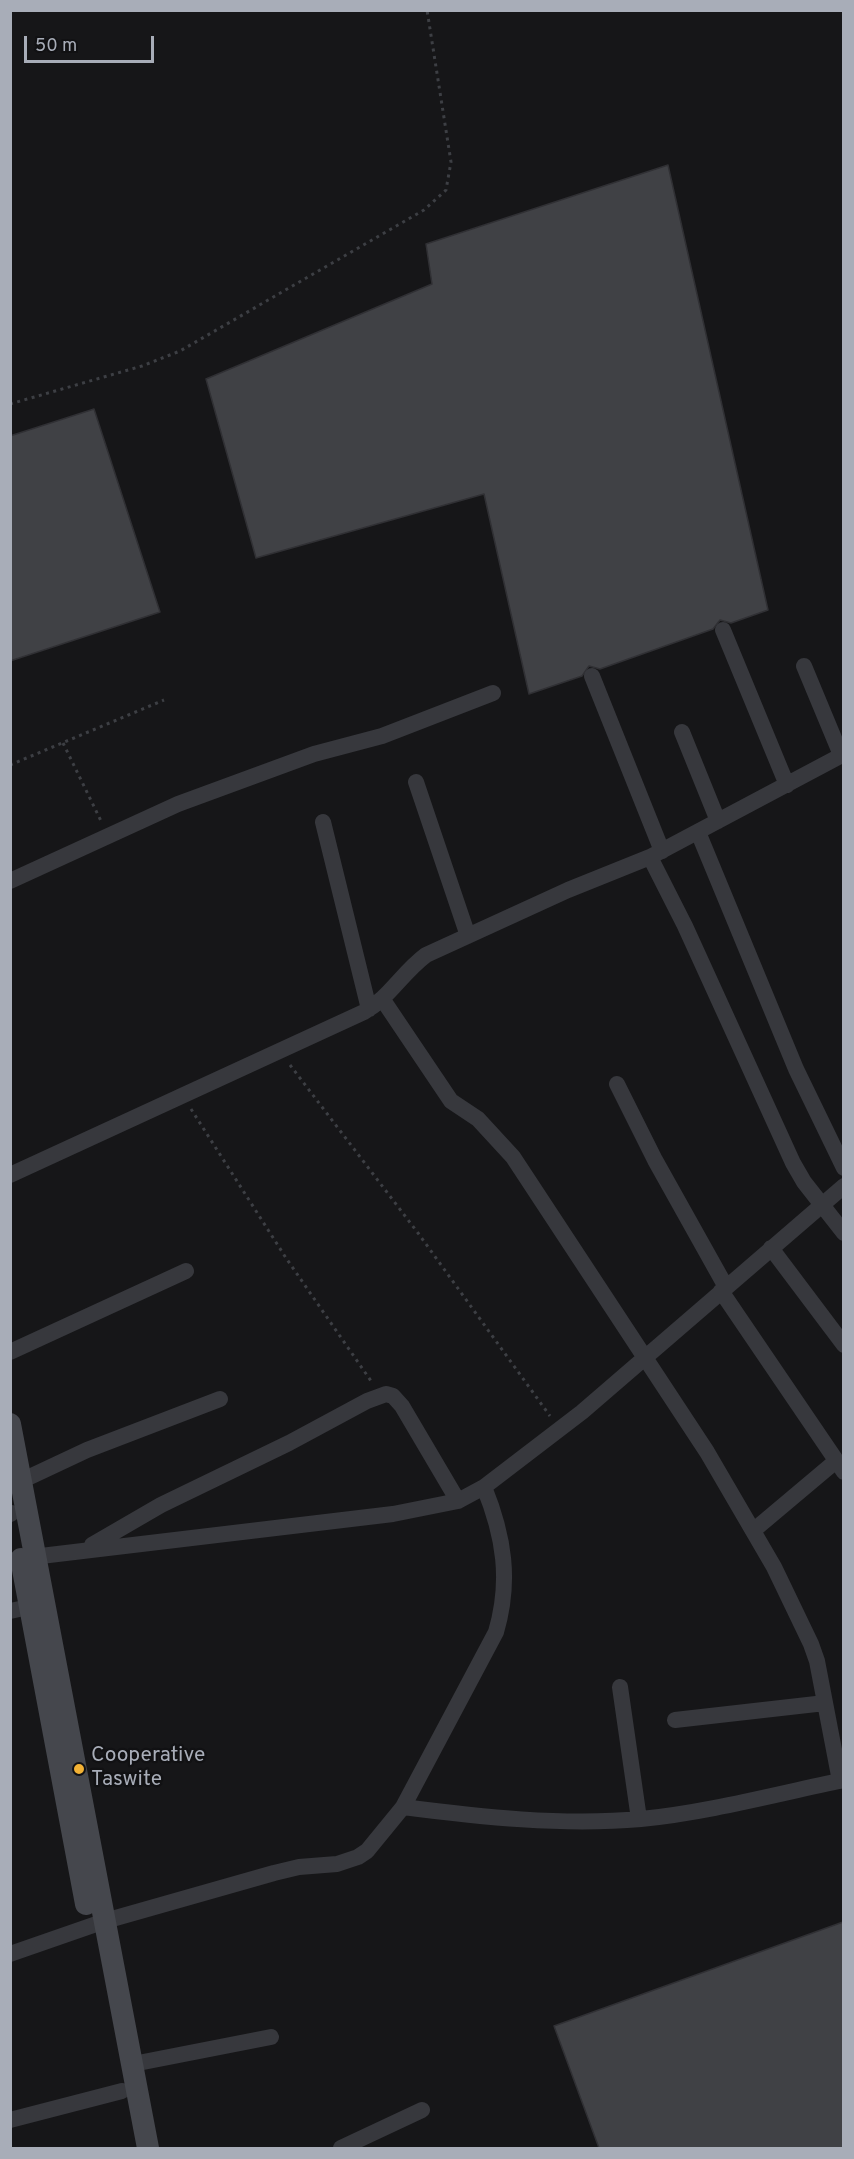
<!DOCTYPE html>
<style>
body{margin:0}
#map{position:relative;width:854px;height:2159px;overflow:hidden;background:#161618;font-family:Overpass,sans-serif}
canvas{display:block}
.frame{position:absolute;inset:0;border:12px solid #a8adb8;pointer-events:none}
.scale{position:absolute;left:24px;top:36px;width:130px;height:27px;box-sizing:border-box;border:3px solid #a8adb8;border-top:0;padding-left:8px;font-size:18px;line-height:21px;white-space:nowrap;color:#a8adb8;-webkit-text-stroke:4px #111113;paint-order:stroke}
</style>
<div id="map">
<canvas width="854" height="2159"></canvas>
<div class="frame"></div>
<div class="scale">50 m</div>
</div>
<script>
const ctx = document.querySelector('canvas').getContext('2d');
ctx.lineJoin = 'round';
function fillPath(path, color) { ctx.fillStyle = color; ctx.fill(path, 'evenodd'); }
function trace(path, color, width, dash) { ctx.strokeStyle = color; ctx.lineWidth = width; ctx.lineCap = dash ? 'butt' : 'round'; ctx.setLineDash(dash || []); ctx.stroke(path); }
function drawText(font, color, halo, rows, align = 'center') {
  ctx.font = font + ' Overpass,sans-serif'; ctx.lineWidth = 4.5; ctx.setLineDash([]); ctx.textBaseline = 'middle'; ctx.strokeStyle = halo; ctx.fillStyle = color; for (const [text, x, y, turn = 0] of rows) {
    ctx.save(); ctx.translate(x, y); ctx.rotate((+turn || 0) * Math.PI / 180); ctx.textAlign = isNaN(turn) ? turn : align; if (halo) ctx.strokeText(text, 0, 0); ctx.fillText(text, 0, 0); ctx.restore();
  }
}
const building = new Path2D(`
 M 668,165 L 768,610 L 731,623 L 720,620 L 713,629 L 600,669 L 589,666 L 582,676 L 529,694 L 484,494 L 256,558 L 206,379 L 432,284 L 426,244 Z
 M 94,409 L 160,612 L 10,661 L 10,436 Z
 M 843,1922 L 843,2148 L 599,2148 L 554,2026 Z`);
fillPath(building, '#404145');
trace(building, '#303034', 1.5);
trace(new Path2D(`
 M 10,404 L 142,366 L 180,351 L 424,210 L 446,190 L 451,162 L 427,10
 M 63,743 L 101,821
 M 10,765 L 164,700
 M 290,1065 L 418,1233 L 550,1416
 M 191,1109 L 286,1258 L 371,1381`), '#3d3f44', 3, [3, 4.5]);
trace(new Path2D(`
 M 723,630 L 787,785
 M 804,666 L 841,755
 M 592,676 L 662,851
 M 682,732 L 718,821
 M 416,782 L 468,936
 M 323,822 L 369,1009
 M 698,832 L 796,1069 L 844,1168
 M 650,857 L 685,926 L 793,1163 L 804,1182 L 844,1233
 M 10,881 L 178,804 L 314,754 L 382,736 L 493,693
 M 383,1000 L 451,1101 L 478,1119 L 513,1157 L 707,1452 L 774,1567 L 811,1644 L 817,1661 L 840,1781
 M 617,1084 L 655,1160 L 726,1287
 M 10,1175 L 364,1012 C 389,998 402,973 426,955 L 568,890 L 650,857 L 844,754
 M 771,1248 L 844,1345
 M 721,1291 L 844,1472
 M 10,1352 L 186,1271
 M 21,1481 L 87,1450 L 220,1399
 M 10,1514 L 12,1513
 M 754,1530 L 836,1461
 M 92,1545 L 161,1505 L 289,1443 L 367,1401 L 386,1394 L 393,1396 L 402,1406 L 458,1501
 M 24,1558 L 393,1514 L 458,1501 L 484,1487 L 582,1412 L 844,1186
 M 10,1611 L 29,1607
 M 620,1687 L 639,1819
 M 675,1720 L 825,1703
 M 403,1807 C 480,1817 563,1826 641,1819 C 710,1812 776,1794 844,1780
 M 10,1954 L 105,1921 L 274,1873 L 299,1867 L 337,1864 L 358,1857 L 367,1851 L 403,1807 L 496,1632 C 511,1581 504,1536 484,1487
 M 133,2064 L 271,2037
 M 10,2120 L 122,2091
 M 341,2148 L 422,2110`), '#37383d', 16);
trace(new Path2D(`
 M 10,1424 L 148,2148
 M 21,1559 L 86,1904`), '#45474d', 22);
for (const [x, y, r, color] of [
 [79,1769,6,"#f2b134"]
]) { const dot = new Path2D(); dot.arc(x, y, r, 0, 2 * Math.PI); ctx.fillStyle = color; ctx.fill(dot); trace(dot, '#111113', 2); }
drawText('21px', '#a8adb8', '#111113', [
 ["Cooperative",91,1757],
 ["Taswite",91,1781]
], 'left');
</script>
